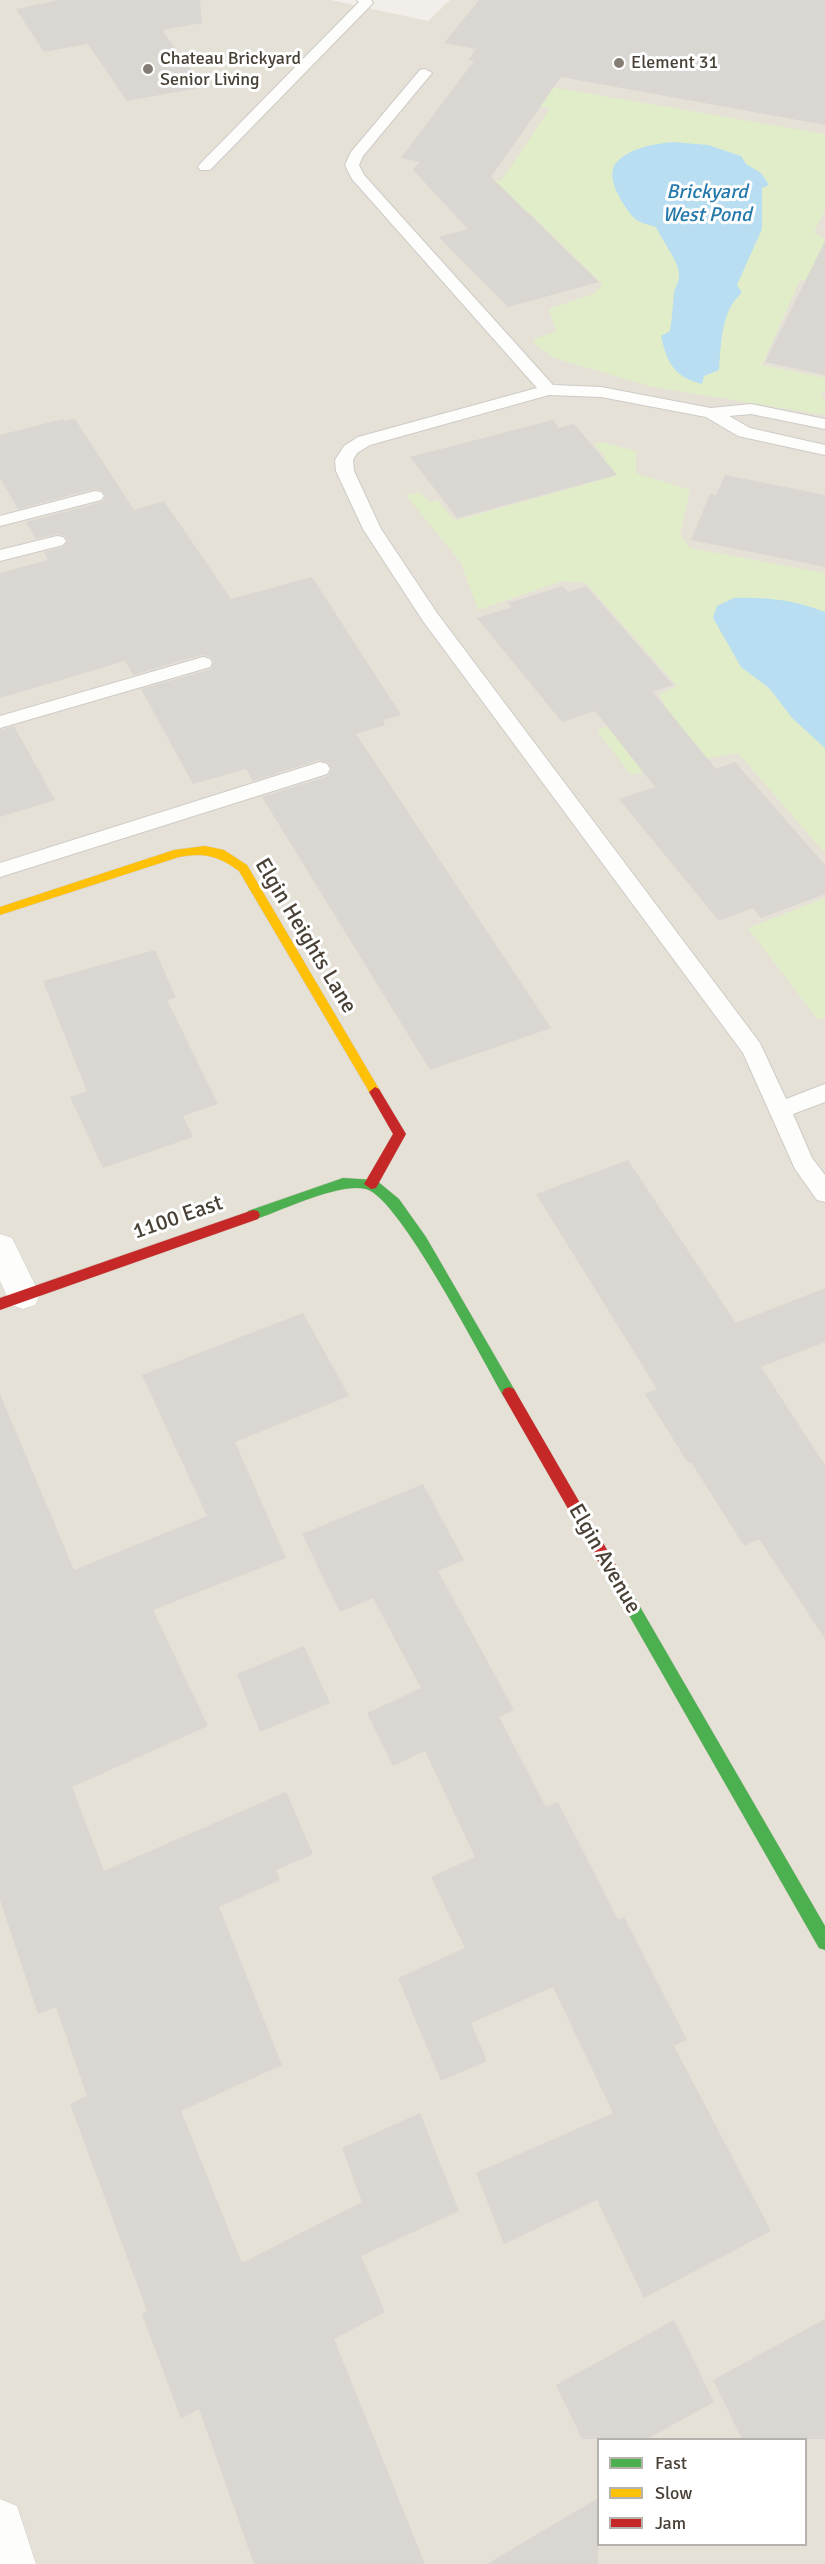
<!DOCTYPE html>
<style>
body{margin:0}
#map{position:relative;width:825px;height:2564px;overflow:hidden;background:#f2efea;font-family:Signika,sans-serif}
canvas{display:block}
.legend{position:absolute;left:597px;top:2438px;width:210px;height:108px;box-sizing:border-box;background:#fff;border:2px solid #b6b3af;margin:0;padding:8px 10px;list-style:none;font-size:18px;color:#494036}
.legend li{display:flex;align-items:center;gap:12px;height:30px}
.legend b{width:30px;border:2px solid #b6b3af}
</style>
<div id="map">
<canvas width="825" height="2564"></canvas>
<ul class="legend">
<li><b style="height:8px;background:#4caf50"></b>Fast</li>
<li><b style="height:8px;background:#ffc107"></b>Slow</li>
<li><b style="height:8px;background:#c62828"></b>Jam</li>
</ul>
</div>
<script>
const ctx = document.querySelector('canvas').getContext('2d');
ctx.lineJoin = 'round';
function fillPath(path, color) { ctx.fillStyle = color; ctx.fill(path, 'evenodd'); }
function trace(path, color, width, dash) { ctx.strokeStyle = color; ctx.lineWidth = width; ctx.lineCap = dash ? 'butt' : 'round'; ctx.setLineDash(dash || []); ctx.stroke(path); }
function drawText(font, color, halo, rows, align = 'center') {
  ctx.font = font + ' Signika,sans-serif'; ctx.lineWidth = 6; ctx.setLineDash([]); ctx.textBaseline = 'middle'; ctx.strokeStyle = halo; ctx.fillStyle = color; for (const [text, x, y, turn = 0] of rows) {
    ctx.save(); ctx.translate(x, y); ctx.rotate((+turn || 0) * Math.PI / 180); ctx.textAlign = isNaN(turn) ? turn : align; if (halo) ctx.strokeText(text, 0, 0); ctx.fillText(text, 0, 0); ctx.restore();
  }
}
fillPath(new Path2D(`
 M 0,0 L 331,0 L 428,21 L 450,0 L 825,0 L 825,2564 L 0,2564 ZM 598,2440 L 806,2440 L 806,2544 L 598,2544 Z`), '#e6e1d7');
fillPath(new Path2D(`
 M 481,75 L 825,134 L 825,210 L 814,232 L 825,239 L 825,285 L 800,280 L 762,365 L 825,378 L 825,393 L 820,393 L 825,400 L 825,415 L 653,387 L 554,358 L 534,343 L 534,339 L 556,332 L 549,309 L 593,294 L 603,285 L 527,211 L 496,215 L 422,180 L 427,173 L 467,175 L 501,181 L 550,108 L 523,104 Z
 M 601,442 L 636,451 L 636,473 L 690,490 L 680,535 L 690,548 L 825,573 L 825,853 L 738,753 L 664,766 L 631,775 L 597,730 L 664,704 L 659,695 L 677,686 L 586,583 L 562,581 L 478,610 L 461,563 L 406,495 L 420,492 L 429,502 L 437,500 L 452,518 L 458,520 L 611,477 L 599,461 L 606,458 L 594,444 Z
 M 825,898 L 825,1017 L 818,1020 L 748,928 Z`), '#e1edc9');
fillPath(new Path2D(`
 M 673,142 L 708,145 L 741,156 L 746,164 L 761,173 L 769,185 L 762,188 L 762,229 L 737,285 L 742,293 C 721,309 721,346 719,370 L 704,376 L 702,384 C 674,377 667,363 661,336 L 670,331 C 672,318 673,305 674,293 C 675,287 680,280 679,274 C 679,262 662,240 656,227 C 650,225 639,223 634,218 C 624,207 604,177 616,163 C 629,148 653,144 673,142 Z
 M 734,598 C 767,597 794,600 825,612 L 825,748 L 793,719 L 769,688 L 741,667 L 713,618 L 717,606 Z`), '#b9def2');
fillPath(new Path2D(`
 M 59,0 L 200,0 L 202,23 L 162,30 L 204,87 L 127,101 L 88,44 L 44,52 L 16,9 Z
 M 479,0 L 825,0 L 825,125 L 561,77 L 491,177 L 599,282 L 508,307 L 439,237 L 468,229 L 413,170 L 419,162 L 401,158 L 474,61 L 468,60 L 476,49 L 444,43 Z
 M 825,241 L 825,375 L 765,362 Z
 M 63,419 L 64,421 L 75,419 L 134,510 L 164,501 L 231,599 L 312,577 L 401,715 L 383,720 L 385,725 L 356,734 L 551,1028 L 430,1070 L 262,797 L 328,776 L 332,770 L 329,763 L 319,760 L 253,781 L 246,769 L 193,784 L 141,689 L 211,669 L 214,662 L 211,657 L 202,655 L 133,675 L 125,661 L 0,698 L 0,573 L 48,560 L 44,552 L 64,547 L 68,541 L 65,536 L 57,534 L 36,539 L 26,522 L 102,502 L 106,496 L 101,490 L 94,489 L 18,509 L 0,478 L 0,435 Z
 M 553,420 L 559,428 L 574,424 L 617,475 L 457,518 L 410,457 Z
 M 725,475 L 825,495 L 825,567 L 691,540 L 710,494 L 716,495 Z
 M 563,586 L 568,592 L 586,586 L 673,685 L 653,692 L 716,769 L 735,762 L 825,865 L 825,894 L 761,918 L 753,908 L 719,921 L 619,799 L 655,787 L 595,711 L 562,722 L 477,618 L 512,607 L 508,603 Z
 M 14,726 L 55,800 L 0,817 L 0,730 Z
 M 155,950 L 176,998 L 167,1000 L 218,1104 L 183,1116 L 193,1137 L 103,1168 L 70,1097 L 87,1091 L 43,981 Z
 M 628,1160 L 736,1323 L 825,1288 L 825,1342 L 761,1367 L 825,1465 L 825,1639 L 759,1539 L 744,1546 L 691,1462 L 688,1463 L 645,1394 L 657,1389 L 536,1194 Z
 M 303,1313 L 349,1396 L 235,1442 L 286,1558 L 153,1610 L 208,1726 L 72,1787 L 104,1871 L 286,1792 L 313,1854 L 276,1870 L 280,1880 L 219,1907 L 282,2065 L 181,2111 L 242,2263 L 362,2202 L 342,2148 L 420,2113 L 459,2211 L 361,2256 L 385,2312 L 334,2339 L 425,2564 L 254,2564 L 199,2409 L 181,2419 L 142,2314 L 147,2311 L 70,2104 L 87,2096 L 56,2007 L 38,2014 L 0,1900 L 0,1394 L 74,1570 L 207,1516 L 142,1375 Z
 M 423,1484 L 464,1560 L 438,1571 L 514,1710 L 499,1717 L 546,1807 L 558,1802 L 618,1920 L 624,1917 L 687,2040 L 674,2046 L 771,2231 L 644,2298 L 597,2200 L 504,2244 L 476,2173 L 613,2113 L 553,1987 L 471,2023 L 487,2061 L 441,2081 L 398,1978 L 465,1948 L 431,1877 L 475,1857 L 425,1751 L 393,1766 L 367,1713 L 421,1688 L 373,1598 L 340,1612 L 302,1534 Z
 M 304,1646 L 330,1703 L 260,1732 L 237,1674 Z
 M 825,2319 L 825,2439 L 742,2439 L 713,2380 Z
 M 674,2320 L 714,2402 L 647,2439 L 582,2439 L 556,2385 Z
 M 598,2498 L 598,2564 L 487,2564 Z`), '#dad6d1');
const lane = new Path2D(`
 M 357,0 L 371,0 L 373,3 L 210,170 L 200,170 L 198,167 L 200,164 L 359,2 Z
 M 425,69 L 432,73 L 363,156 L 359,165 L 364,175 L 553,385 L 601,387 L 711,408 L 751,404 L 825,419 L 825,429 L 751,414 L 729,416 L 750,428 L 825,445 L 825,455 L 738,436 L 706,417 L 601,397 L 549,395 L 370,445 L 357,453 L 353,460 L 354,471 L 381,529 L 437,613 L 760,1043 L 786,1099 L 825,1084 L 825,1102 L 793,1114 L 812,1158 L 825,1175 L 825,1202 L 817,1200 L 795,1169 L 743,1053 L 423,621 L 363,529 L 336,471 L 335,460 L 344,446 L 358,437 L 537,388 L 352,179 L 345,165 L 351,152 L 420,70 Z
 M 95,491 L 101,492 L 104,496 L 101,500 L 0,526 L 0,516 Z
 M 57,536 L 63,537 L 66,541 L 63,545 L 0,561 L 0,550 Z
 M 203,657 L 210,659 L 212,663 L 210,667 L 0,728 L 0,716 Z
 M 320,762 L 327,764 L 330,769 L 327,774 L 0,877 L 0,863 Z`);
const street = new Path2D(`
 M 0,1234 L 12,1238 L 40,1295 L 35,1305 L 23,1309 L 11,1305 L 0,1281 Z
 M 0,2499 L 17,2506 L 36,2564 L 0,2564 Z`);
const fast = new Path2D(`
 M 343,1178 L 376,1180 L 399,1199 L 426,1237 L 514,1389 L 516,1393 L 514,1397 L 509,1399 L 504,1397 C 483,1361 399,1197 366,1189 C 339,1182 281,1211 253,1220 L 248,1219 L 246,1215 L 248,1211 Z
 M 623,1584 L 628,1586 L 825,1926 L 825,1950 L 819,1948 L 618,1596 L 616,1591 L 618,1586 Z`);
const slow = new Path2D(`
 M 205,846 L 224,850 L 247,865 L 379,1089 L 381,1092 L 379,1095 L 371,1095 L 239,871 C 219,856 204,852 179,857 L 0,915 L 0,907 L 174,850 Z`);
const jam = new Path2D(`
 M 375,1087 L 379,1089 L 406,1134 L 376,1188 L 371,1189 L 364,1184 L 393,1134 L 369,1092 Z
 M 253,1210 L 258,1211 L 260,1215 L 258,1219 L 0,1310 L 0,1298 Z
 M 509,1387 L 514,1389 L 628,1586 L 630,1591 L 628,1596 L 623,1598 L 618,1596 L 504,1397 L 502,1393 L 504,1389 Z`);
trace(lane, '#cecbc6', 2);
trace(street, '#cecbc6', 1);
trace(fast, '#d2ccc1', 1);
trace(slow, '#d2ccc1', 1);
trace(jam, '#d2ccc1', 1);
fillPath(lane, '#fdfdfc');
fillPath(street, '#fdfdfc');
fillPath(fast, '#4caf50');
fillPath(slow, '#ffc107');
fillPath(jam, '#c62828');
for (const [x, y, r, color] of [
 [619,63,6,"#847d75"],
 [148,69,6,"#847d75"]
]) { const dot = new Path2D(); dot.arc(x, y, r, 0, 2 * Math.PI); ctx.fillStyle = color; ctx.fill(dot); trace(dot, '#fff', 2); }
drawText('18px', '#494036', '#fff', [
 ["Chateau Brickyard",160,59],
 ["Senior Living",160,80],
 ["Element 31",631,63]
], 'left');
drawText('italic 20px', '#257aab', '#fff', [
 ["Brickyard",707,193],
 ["West Pond",707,216]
]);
drawText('22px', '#494036', '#fff', [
 ["Elgin Heights Lane",305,936,59],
 ["1100 East",178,1218,-19],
 ["Elgin Avenue",604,1559,60]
]);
</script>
